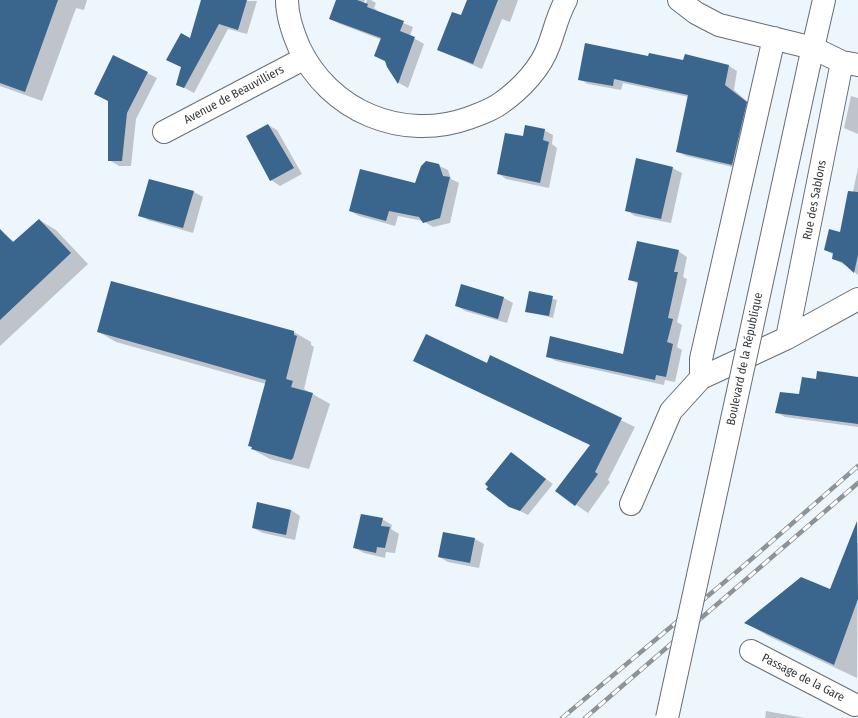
<!DOCTYPE html>
<meta charset="utf-8">
<style>
body{margin:0}
canvas{display:block;background:#edf5fd}
</style>
<canvas width="858" height="718"></canvas>
<script>
const ctx = document.querySelector('canvas').getContext('2d');
ctx.lineJoin = 'round';
function fillPath(path, color) { ctx.fillStyle = color; ctx.fill(path, 'evenodd'); }
function trace(path, color, width, dash) { ctx.strokeStyle = color; ctx.lineWidth = width; ctx.lineCap = dash ? 'butt' : 'round'; ctx.setLineDash(dash || []); ctx.stroke(path); }
function drawText(font, color, halo, rows, align = 'center') {
  ctx.font = font + ' "Fira Sans Condensed",sans-serif'; ctx.lineWidth = 4; ctx.setLineDash([]); ctx.textBaseline = 'middle'; ctx.strokeStyle = halo; ctx.fillStyle = color; for (const [text, x, y, turn = 0] of rows) {
    ctx.save(); ctx.translate(x, y); ctx.rotate((+turn || 0) * Math.PI / 180); ctx.textAlign = isNaN(turn) ? turn : align; if (halo) ctx.strokeText(text, 0, 0); ctx.fillText(text, 0, 0); ctx.restore();
  }
}
fillPath(new Path2D(`
 M 0,0 L 87,0 L 84,10 L 76,8 L 42,101 L 0,86 Z
 M 202,0 L 257,1 L 247,34 L 228,29 L 194,93 L 177,84 Z
 M 337,0 L 365,0 L 362,7 L 364,8 L 367,0 L 371,0 L 376,3 L 374,8 L 377,10 L 376,12 L 413,27 L 410,36 L 424,44 L 408,88 L 399,83 L 386,62 L 376,56 L 382,40 L 340,24 L 330,19 Z
 M 468,0 L 518,0 L 510,22 L 502,19 L 482,69 L 438,50 L 461,17 Z
 M 114,56 L 157,78 L 136,119 L 131,166 L 119,166 L 109,160 Z
 M 649,57 L 729,66 L 737,71 L 734,90 L 755,108 L 741,169 L 686,156 L 677,151 L 689,97 L 623,83 L 621,90 L 588,84 L 579,79 Z
 M 851,96 L 858,98 L 858,134 L 844,128 Z
 M 268,125 L 277,130 L 302,174 L 280,186 L 271,180 Z
 M 544,130 L 553,135 L 552,144 L 557,148 L 549,188 L 506,179 L 498,173 L 523,137 Z
 M 426,162 L 433,163 L 448,170 L 451,179 L 459,183 L 450,223 L 433,227 L 423,221 L 398,216 L 395,226 L 359,216 L 350,211 L 416,184 Z
 M 672,168 L 682,173 L 671,223 L 635,216 L 626,210 Z
 M 858,168 L 858,275 L 847,266 L 833,259 L 834,255 L 825,250 L 841,233 L 848,215 Z
 M 149,180 L 194,192 L 203,197 L 193,233 L 148,220 L 139,215 Z
 M 39,220 L 56,230 L 88,264 L 0,346 L 0,244 L 7,237 L 15,242 Z
 M 678,251 L 687,257 L 683,277 L 687,279 L 677,322 L 682,325 L 677,347 L 682,350 L 675,382 L 665,380 L 664,385 L 556,361 L 547,356 L 623,355 L 639,285 L 630,279 Z
 M 462,286 L 504,298 L 513,303 L 507,323 L 465,311 L 456,305 Z
 M 530,293 L 557,300 L 553,318 L 526,311 Z
 M 99,332 L 294,332 L 311,342 L 311,345 L 314,347 L 304,389 L 330,404 L 309,469 L 270,459 L 252,449 L 266,384 L 116,342 Z
 M 490,356 L 635,427 L 608,480 L 610,482 L 588,513 L 556,491 L 591,445 L 414,360 L 487,364 Z
 M 858,378 L 858,427 L 785,417 L 776,412 L 800,395 L 816,380 Z
 M 512,454 L 553,484 L 528,515 L 510,506 Z
 M 291,510 L 300,516 L 295,540 L 263,533 L 253,528 Z
 M 382,519 L 392,525 L 391,529 L 399,534 L 395,553 L 386,552 L 385,558 L 364,553 L 355,548 Z
 M 475,539 L 484,544 L 479,568 L 448,562 L 439,557 Z
 M 850,540 L 858,543 L 857,678 L 768,636 L 746,623 L 830,591 Z
 M 766,711 L 805,718 L 765,718 Z`), '#0003');
fillPath(new Path2D(`
 M 0,0 L 58,0 L 25,92 L 0,83 Z
 M 201,0 L 247,0 L 238,30 L 219,24 L 184,88 L 176,85 L 181,67 L 166,60 L 181,33 L 190,38 Z
 M 336,0 L 357,0 L 368,4 L 367,7 L 404,21 L 400,31 L 415,37 L 398,84 L 387,67 L 385,61 L 374,56 L 381,38 L 329,19 Z
 M 467,0 L 498,0 L 473,64 L 437,50 L 452,12 L 461,15 Z
 M 585,43 L 648,56 L 649,53 L 683,60 L 685,54 L 729,65 L 725,85 L 747,102 L 732,165 L 676,152 L 688,95 L 614,79 L 613,86 L 578,80 Z
 M 113,55 L 148,72 L 127,113 L 122,161 L 108,161 L 108,101 L 94,94 Z
 M 268,124 L 294,168 L 270,181 L 246,136 Z
 M 525,125 L 545,129 L 543,140 L 549,142 L 540,183 L 497,174 L 505,133 L 523,136 Z
 M 636,158 L 673,167 L 661,219 L 625,211 Z
 M 426,161 L 439,164 L 443,176 L 450,177 L 440,218 L 423,223 L 419,217 L 389,211 L 386,221 L 349,211 L 360,169 L 415,183 L 421,166 Z
 M 149,179 L 194,191 L 183,228 L 138,216 Z
 M 848,191 L 858,192 L 858,255 L 854,273 L 842,262 L 832,259 L 833,253 L 824,250 L 829,229 L 840,232 Z
 M 39,219 L 71,253 L 0,320 L 0,229 L 13,242 Z
 M 637,241 L 679,250 L 674,272 L 678,272 L 668,318 L 673,319 L 667,342 L 673,344 L 666,377 L 656,375 L 655,380 L 546,357 L 550,336 L 623,354 L 638,282 L 628,280 Z
 M 111,281 L 294,331 L 294,335 L 297,336 L 286,379 L 293,381 L 291,387 L 313,393 L 293,458 L 291,460 L 251,449 L 252,447 L 248,446 L 266,380 L 97,332 Z
 M 461,284 L 504,297 L 498,319 L 455,306 Z
 M 529,291 L 553,296 L 549,316 L 525,312 Z
 M 426,334 L 487,363 L 490,355 L 622,418 L 595,472 L 598,474 L 575,506 L 555,491 L 590,445 L 413,361 Z
 M 817,371 L 858,377 L 858,424 L 775,413 L 780,392 L 799,394 L 802,377 L 816,379 Z
 M 511,452 L 546,479 L 520,511 L 509,507 L 486,489 L 488,487 L 485,484 Z
 M 257,502 L 291,510 L 286,535 L 252,528 Z
 M 361,514 L 383,518 L 381,526 L 390,527 L 385,548 L 377,547 L 376,553 L 353,548 Z
 M 857,521 L 858,599 L 834,665 L 744,623 L 801,577 L 830,589 Z
 M 443,532 L 475,538 L 470,563 L 438,557 Z`), '#3a658c');
const minor = new Path2D(`
 M 287,0 C 287,15 293,33 299,47 C 329,111 402,142 469,118 C 480,114 492,110 501,103 C 521,89 541,68 549,45 C 555,29 558,14 566,0
 M 679,0 L 696,13 L 719,25 L 813,48 L 842,62 L 858,65
 M 164,132 L 305,58
 M 787,338 L 842,62
 M 701,378 L 701,359 L 774,38
 M 631,504 L 671,411 L 701,378 L 787,338 L 858,299
 M 751,651 L 855,705`);
const major = new Path2D(`
 M 809,65 L 824,0`);
trace(minor, '#676e75', 24);
trace(major, '#676e75', 24);
trace(minor, '#fff', 22);
trace(major, '#fff', 22);
const rail = new Path2D(`
 M 562,718 L 740,569 L 858,466
 M 585,718 L 858,483`);
trace(rail, '#8e9398', 4.5);
trace(rail, '#fff', 3, [9]);
const majorBridge = new Path2D(`
 M 667,718 L 809,65`);
trace(majorBridge, '#676e75', 24, []);
trace(majorBridge, '#fff', 22);
drawText('12px', '#35383b', '#fff', [
 ["Avenue de Beauvilliers",234,95,-28],
 ["Rue des Sablons",815,200,-79],
 ["Boulevard de la République",745,359,-78],
 ["Passage de la Gare",803,678,27]
]);
</script>
